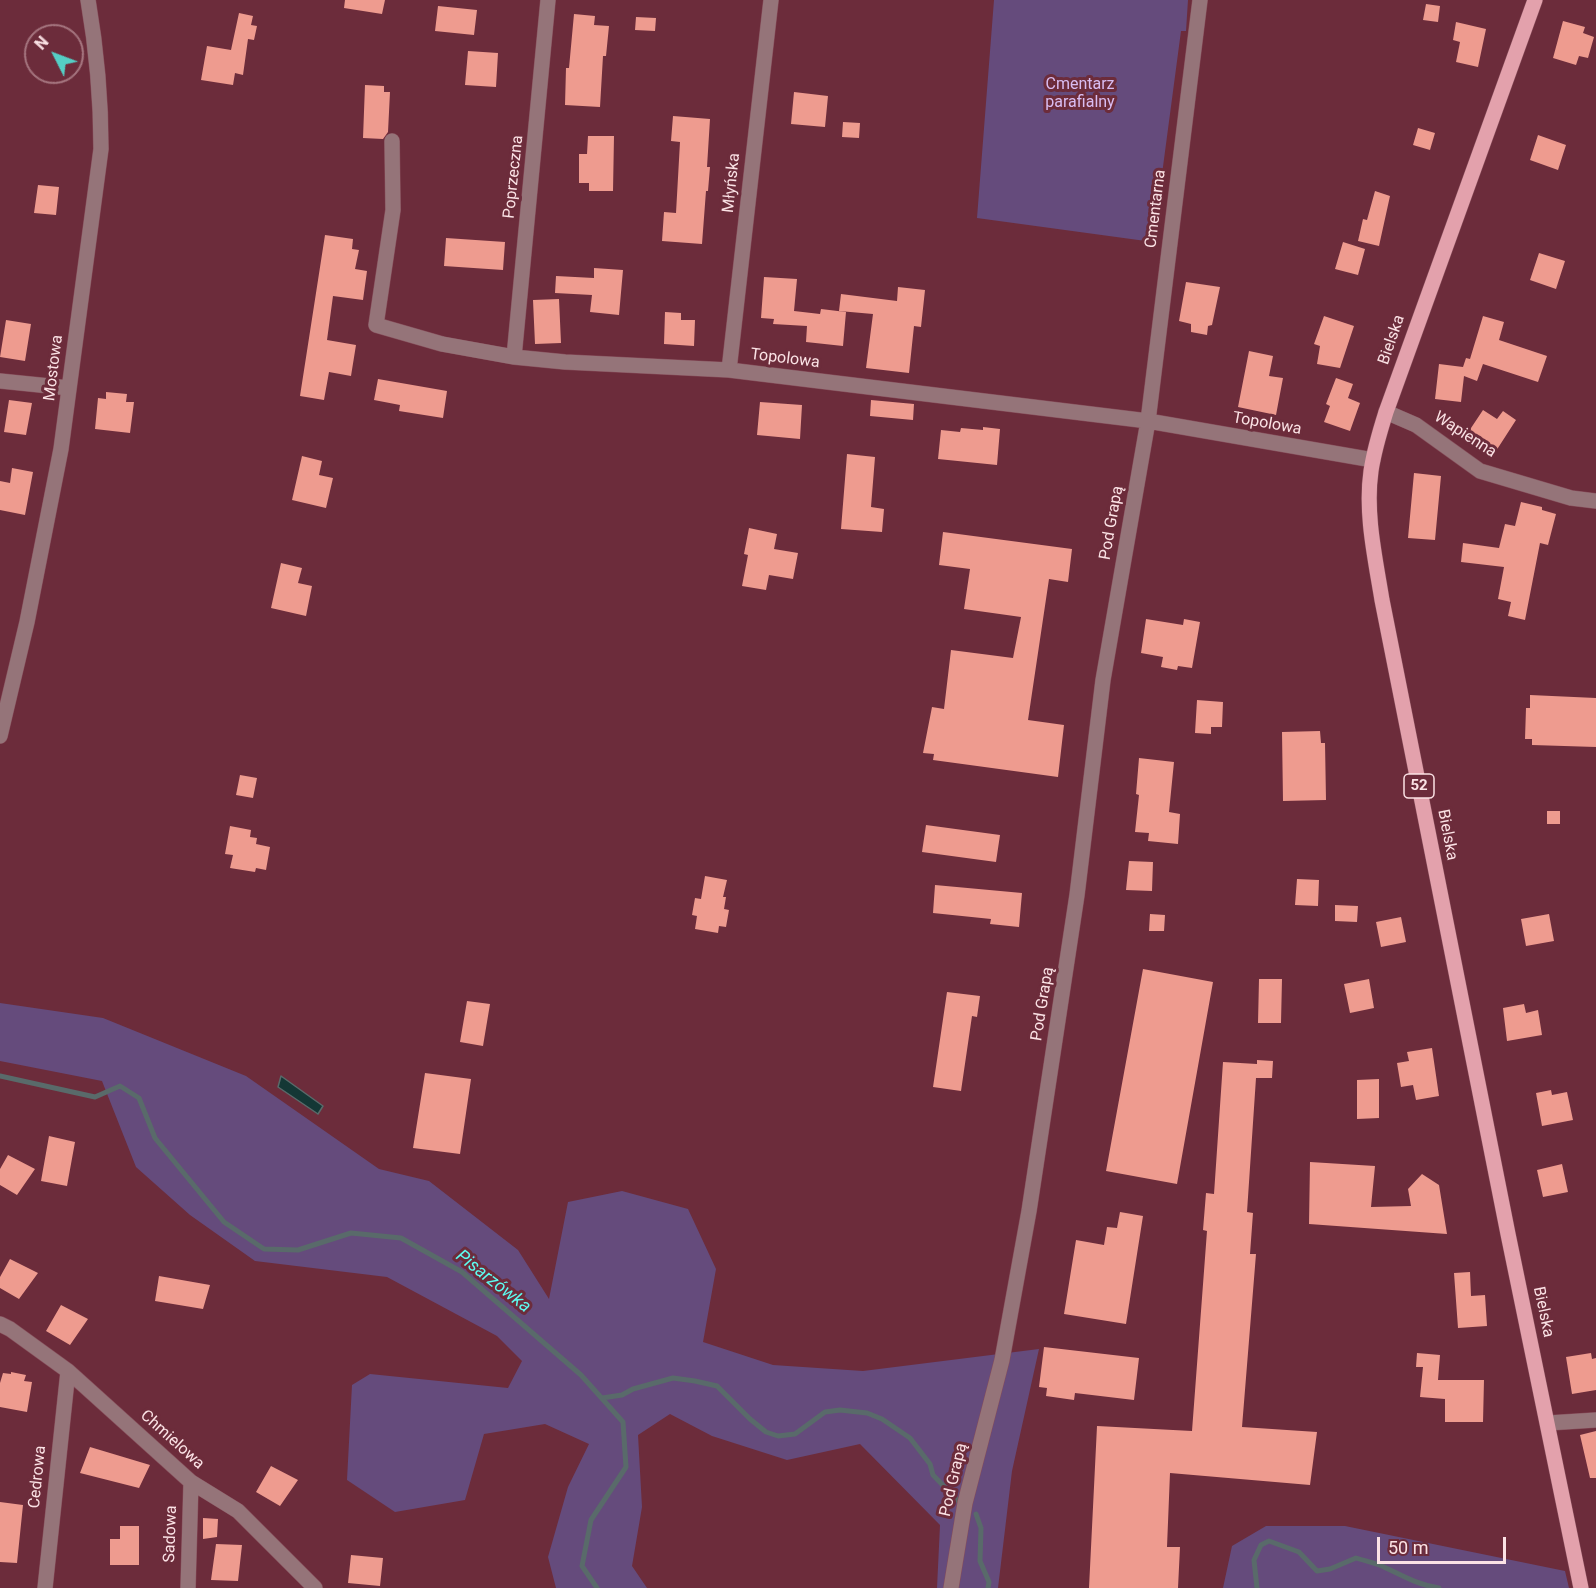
<!DOCTYPE html>
<meta charset="utf-8">
<style>
body{margin:0}
#map{position:relative;width:1596px;height:1588px;overflow:hidden;background:#6c2c3b;font-family:Roboto,sans-serif}
canvas{display:block}
.north{position:absolute;left:24px;top:24px;width:60px;height:60px;box-sizing:border-box;background:#6c2c3b;border:2px solid #a5757f;border-radius:50%;rotate:312deg;font-size:16px;font-weight:700;line-height:24px;text-align:center;color:#fbe2e5}
.north::after{content:'';display:block;margin:auto;width:21px;height:27px;background:#55cec5;clip-path:polygon(50% 0,100% 100%,50% 72%,0 100%)}
.scale{position:absolute;left:1377px;top:1537px;width:129px;height:27px;box-sizing:border-box;border:3px solid #fbe2e5;border-top:0;padding-left:8px;font-size:18px;line-height:21px;white-space:nowrap;color:#fbe2e5;-webkit-text-stroke:4px #6c2c3b;paint-order:stroke}
</style>
<div id="map">
<canvas width="1596" height="1588"></canvas>
<div class="north">N</div>
<div class="scale">50 m</div>
</div>
<script>
const ctx = document.querySelector('canvas').getContext('2d');
ctx.lineJoin = 'round';
function fillPath(path, color) { ctx.fillStyle = color; ctx.fill(path, 'evenodd'); }
function trace(path, color, width, dash) { ctx.strokeStyle = color; ctx.lineWidth = width; ctx.lineCap = dash ? 'butt' : 'round'; ctx.setLineDash(dash || []); ctx.stroke(path); }
function drawText(font, color, halo, rows, align = 'center') {
  ctx.font = font + ' Roboto,sans-serif'; ctx.lineWidth = 6; ctx.setLineDash([]); ctx.textBaseline = 'middle'; ctx.strokeStyle = halo; ctx.fillStyle = color; for (const [text, x, y, turn = 0] of rows) {
    ctx.save(); ctx.translate(x, y); ctx.rotate((+turn || 0) * Math.PI / 180); ctx.textAlign = isNaN(turn) ? turn : align; if (halo) ctx.strokeText(text, 0, 0); ctx.fillText(text, 0, 0); ctx.restore();
  }
}
fillPath(new Path2D(`
 M 994,0 L 1188,0 L 1186,31 L 1181,31 L 1153,242 L 977,218 Z
 M 0,1003 L 103,1018 L 246,1076 L 379,1169 L 429,1181 L 518,1250 L 549,1299 L 568,1202 L 622,1191 L 688,1209 L 716,1269 L 703,1342 L 773,1365 L 863,1371 L 1039,1349 L 1012,1471 L 998,1588 L 937,1588 L 940,1525 L 860,1444 L 787,1460 L 712,1436 L 670,1414 L 638,1435 L 642,1507 L 632,1566 L 647,1588 L 556,1588 L 548,1557 L 568,1487 L 589,1444 L 545,1424 L 484,1434 L 465,1500 L 395,1512 L 347,1480 L 352,1385 L 370,1374 L 508,1388 L 522,1361 L 497,1336 L 387,1277 L 255,1261 L 190,1215 L 136,1167 L 102,1081 L 0,1061 Z
 M 1266,1526 L 1345,1526 L 1565,1571 L 1569,1588 L 1223,1588 L 1232,1546 Z`), '#654b7c');
const water = new Path2D(`
 M 281,1076 L 323,1106 L 318,1114 L 278,1087 Z`);
fillPath(water, '#143735');
trace(water, '#596a6a', 1.5);
trace(new Path2D(`
 M 0,1076 L 95,1097 L 120,1086 L 139,1098 L 155,1138 L 224,1222 L 264,1249 L 298,1250 L 351,1233 L 401,1238 L 462,1272 L 581,1375 L 623,1422 L 626,1467 L 591,1520 L 582,1566 L 597,1588
 M 602,1398 L 622,1395 L 633,1389 L 673,1378 L 695,1381 L 717,1386 L 750,1419 L 766,1432 L 778,1436 L 795,1434 L 825,1412 L 840,1410 L 867,1413 L 882,1419 L 910,1438 L 930,1464 L 933,1475 L 957,1500
 M 976,1514 L 981,1528 L 980,1561 L 989,1582 L 988,1588
 M 1257,1588 L 1254,1560 L 1261,1545 L 1269,1541 L 1299,1552 L 1317,1571 L 1330,1569 L 1356,1558 C 1365,1561 1376,1563 1384,1567 C 1403,1576 1418,1585 1439,1588`), '#596a6a', 5);
fillPath(new Path2D(`
 M 345,0 L 385,0 L 382,14 L 344,8 Z
 M 1426,4 L 1440,6 L 1438,22 L 1423,20 Z
 M 438,6 L 477,10 L 474,35 L 435,31 Z
 M 239,13 L 253,16 L 251,25 L 257,26 L 254,40 L 248,39 L 243,75 L 235,73 L 233,85 L 201,80 L 207,46 L 231,50 Z
 M 574,14 L 595,16 L 594,25 L 609,26 L 606,56 L 603,56 L 600,107 L 565,105 L 566,68 L 569,68 Z
 M 636,17 L 656,18 L 655,31 L 635,30 Z
 M 1563,21 L 1585,27 L 1583,33 L 1594,37 L 1588,58 L 1579,56 L 1576,65 L 1553,58 Z
 M 1456,22 L 1486,29 L 1478,67 L 1456,62 L 1460,42 L 1453,40 Z
 M 468,51 L 498,53 L 496,87 L 465,85 Z
 M 365,85 L 384,86 L 384,92 L 390,92 L 388,132 L 383,139 L 363,138 Z
 M 794,92 L 828,96 L 825,127 L 791,124 Z
 M 673,116 L 710,119 L 707,167 L 710,167 L 708,191 L 706,191 L 702,244 L 662,241 L 664,212 L 676,213 L 680,142 L 671,141 Z
 M 843,122 L 860,123 L 859,138 L 842,137 Z
 M 1418,128 L 1435,133 L 1430,150 L 1413,145 Z
 M 1538,135 L 1566,145 L 1558,170 L 1530,160 Z
 M 588,136 L 614,136 L 613,191 L 589,191 L 589,183 L 579,183 L 579,154 L 587,154 Z
 M 38,185 L 59,187 L 56,215 L 34,213 Z
 M 1375,191 L 1390,196 L 1379,246 L 1358,241 L 1363,219 L 1367,220 Z
 M 325,235 L 353,239 L 352,249 L 359,250 L 355,269 L 367,271 L 363,300 L 333,296 L 327,340 L 356,345 L 351,376 L 329,372 L 324,400 L 300,396 Z
 M 446,238 L 505,242 L 503,270 L 444,266 Z
 M 1343,242 L 1365,249 L 1358,275 L 1335,269 Z
 M 1539,253 L 1565,261 L 1556,289 L 1530,280 Z
 M 594,268 L 623,270 L 619,315 L 590,312 L 592,295 L 555,293 L 556,276 L 594,278 Z
 M 764,277 L 797,279 L 794,311 L 820,314 L 821,309 L 846,312 L 843,346 L 806,342 L 807,326 L 773,324 L 774,319 L 761,318 Z
 M 1186,282 L 1220,287 L 1212,325 L 1208,326 L 1207,335 L 1191,332 L 1191,324 L 1179,321 Z
 M 898,287 L 925,290 L 921,327 L 914,326 L 909,373 L 866,368 L 873,314 L 839,311 L 841,294 L 897,301 Z
 M 559,299 L 561,343 L 535,344 L 533,300 Z
 M 665,312 L 681,313 L 681,320 L 695,320 L 694,346 L 664,344 Z
 M 1324,316 L 1354,326 L 1340,368 L 1317,364 L 1320,346 L 1314,344 Z
 M 1483,316 L 1504,322 L 1499,340 L 1547,356 L 1538,382 L 1483,364 L 1477,381 L 1464,376 L 1461,402 L 1435,399 L 1439,364 L 1463,367 L 1466,358 L 1470,359 Z
 M 6,320 L 31,324 L 25,361 L 0,357 Z
 M 1249,351 L 1273,356 L 1269,376 L 1283,378 L 1276,415 L 1238,407 Z
 M 1336,378 L 1353,384 L 1348,398 L 1360,403 L 1350,431 L 1324,422 L 1330,406 L 1326,404 Z
 M 378,379 L 447,391 L 443,418 L 399,411 L 400,405 L 374,400 Z
 M 106,392 L 127,394 L 126,402 L 134,402 L 130,433 L 95,429 L 98,398 L 106,399 Z
 M 9,400 L 32,403 L 26,435 L 4,432 Z
 M 871,400 L 914,404 L 913,420 L 870,416 Z
 M 760,402 L 802,405 L 800,439 L 757,435 Z
 M 1483,410 L 1497,419 L 1503,411 L 1516,420 L 1496,451 L 1487,444 L 1484,448 L 1473,440 L 1476,436 L 1469,431 Z
 M 983,427 L 1000,429 L 997,465 L 938,459 L 941,430 L 960,432 L 961,428 L 983,430 Z
 M 847,454 L 875,457 L 871,507 L 884,509 L 882,532 L 841,529 Z
 M 302,456 L 322,461 L 319,475 L 333,478 L 326,508 L 292,500 Z
 M 12,468 L 33,472 L 25,515 L 0,510 L 0,481 L 10,483 Z
 M 1414,473 L 1441,476 L 1435,540 L 1408,538 Z
 M 1521,502 L 1542,507 L 1542,510 L 1556,514 L 1548,545 L 1540,543 L 1525,620 L 1508,616 L 1511,602 L 1498,599 L 1504,567 L 1461,562 L 1463,543 L 1499,548 L 1505,524 L 1515,526 Z
 M 749,528 L 777,534 L 774,549 L 798,553 L 793,579 L 769,575 L 766,590 L 742,586 L 748,555 L 744,554 Z
 M 943,532 L 1072,549 L 1068,582 L 1049,579 L 1028,720 L 1064,725 L 1058,777 L 933,760 L 934,754 L 923,753 L 932,707 L 944,709 L 951,650 L 1013,658 L 1021,617 L 964,609 L 970,569 L 939,565 Z
 M 281,563 L 302,568 L 298,583 L 312,586 L 306,616 L 271,608 Z
 M 1146,619 L 1183,625 L 1184,619 L 1200,622 L 1192,668 L 1178,666 L 1177,670 L 1161,667 L 1163,657 L 1141,653 Z
 M 1530,695 L 1596,698 L 1596,747 L 1532,745 L 1532,739 L 1525,739 L 1526,708 L 1530,708 Z
 M 1197,700 L 1223,702 L 1222,727 L 1211,727 L 1211,734 L 1195,733 Z
 M 1320,731 L 1321,743 L 1325,743 L 1326,800 L 1283,801 L 1282,732 Z
 M 1139,758 L 1174,762 L 1169,812 L 1180,814 L 1178,844 L 1148,841 L 1149,833 L 1135,832 L 1139,795 L 1136,794 Z
 M 240,775 L 257,778 L 253,798 L 236,795 Z
 M 1547,811 L 1560,811 L 1560,824 L 1547,824 Z
 M 926,825 L 1000,835 L 996,862 L 922,852 Z
 M 230,826 L 251,830 L 250,837 L 257,838 L 256,844 L 270,847 L 266,870 L 256,868 L 255,872 L 230,868 L 233,855 L 225,854 Z
 M 1129,861 L 1153,862 L 1152,891 L 1126,890 Z
 M 705,876 L 727,880 L 723,897 L 726,897 L 724,909 L 729,910 L 726,927 L 719,926 L 718,933 L 695,929 L 697,916 L 692,915 L 695,898 L 701,899 Z
 M 1297,879 L 1319,880 L 1318,906 L 1295,905 Z
 M 935,885 L 1022,893 L 1019,927 L 990,924 L 991,919 L 933,913 Z
 M 1335,905 L 1358,906 L 1357,922 L 1335,921 Z
 M 1150,914 L 1165,915 L 1164,931 L 1149,931 Z
 M 1549,914 L 1554,941 L 1526,946 L 1521,919 Z
 M 1401,917 L 1406,942 L 1381,947 L 1376,922 Z
 M 1143,969 L 1213,982 L 1177,1184 L 1106,1171 Z
 M 1259,979 L 1282,979 L 1281,1023 L 1258,1023 Z
 M 1369,979 L 1374,1008 L 1350,1013 L 1344,984 Z
 M 947,992 L 980,996 L 977,1017 L 972,1016 L 961,1091 L 933,1087 Z
 M 467,1001 L 490,1004 L 483,1046 L 460,1042 Z
 M 1524,1004 L 1526,1013 L 1538,1010 L 1542,1035 L 1507,1041 L 1503,1008 Z
 M 1432,1048 L 1439,1096 L 1416,1100 L 1413,1085 L 1401,1087 L 1397,1063 L 1409,1061 L 1407,1052 Z
 M 1257,1060 L 1273,1061 L 1272,1078 L 1256,1078 L 1247,1212 L 1253,1213 L 1250,1254 L 1256,1254 L 1242,1427 L 1317,1432 L 1310,1485 L 1170,1473 L 1167,1547 L 1180,1547 L 1178,1588 L 1089,1588 L 1097,1426 L 1192,1431 L 1207,1231 L 1203,1230 L 1206,1193 L 1214,1194 L 1223,1062 L 1257,1064 Z
 M 425,1073 L 471,1079 L 460,1154 L 413,1148 Z
 M 1379,1079 L 1379,1118 L 1357,1119 L 1357,1080 Z
 M 1551,1090 L 1552,1095 L 1567,1092 L 1573,1120 L 1542,1126 L 1536,1093 Z
 M 49,1136 L 75,1142 L 67,1186 L 41,1181 Z
 M 8,1155 L 35,1169 L 17,1195 L 0,1185 L 0,1169 Z
 M 1310,1162 L 1375,1166 L 1371,1207 L 1411,1206 L 1408,1189 L 1422,1174 L 1439,1185 L 1447,1234 L 1309,1224 Z
 M 1562,1164 L 1568,1192 L 1543,1197 L 1537,1170 Z
 M 1120,1212 L 1143,1216 L 1126,1324 L 1064,1314 L 1076,1240 L 1104,1245 L 1107,1227 L 1117,1228 Z
 M 10,1259 L 38,1273 L 19,1299 L 0,1288 L 0,1277 Z
 M 1470,1272 L 1471,1296 L 1485,1295 L 1487,1326 L 1458,1328 L 1454,1273 Z
 M 159,1276 L 210,1285 L 203,1309 L 155,1301 Z
 M 61,1305 L 88,1319 L 70,1345 L 46,1331 Z
 M 1044,1347 L 1139,1358 L 1134,1400 L 1075,1393 L 1074,1400 L 1046,1396 L 1047,1388 L 1039,1387 Z
 M 1417,1353 L 1440,1355 L 1438,1380 L 1484,1380 L 1483,1422 L 1445,1422 L 1445,1399 L 1420,1397 L 1423,1367 L 1416,1367 Z
 M 1591,1353 L 1592,1359 L 1596,1358 L 1596,1390 L 1572,1394 L 1566,1357 Z
 M 11,1372 L 26,1375 L 24,1381 L 32,1382 L 27,1412 L 0,1407 L 0,1383 L 3,1373 L 11,1374 Z
 M 1596,1431 L 1596,1478 L 1590,1478 L 1580,1435 Z
 M 90,1447 L 150,1465 L 139,1488 L 80,1473 Z
 M 271,1466 L 298,1480 L 280,1506 L 256,1492 Z
 M 0,1502 L 23,1505 L 17,1563 L 0,1562 Z
 M 203,1518 L 218,1519 L 217,1537 L 203,1539 Z
 M 120,1526 L 139,1526 L 139,1565 L 110,1565 L 110,1539 L 120,1539 Z
 M 216,1544 L 242,1545 L 238,1581 L 211,1580 Z
 M 351,1555 L 383,1558 L 380,1586 L 348,1583 Z`), '#ee9b8f');
const minor = new Path2D(`
 M 392,141 L 393,210 L 376,325 L 442,344 L 514,357 L 565,362 L 729,370 L 1148,421 L 1373,460
 M 514,357 L 548,0
 M 729,370 L 771,0
 M 0,381 L 69,388
 M 1386,412 L 1416,425 L 1480,471 L 1571,498 L 1596,501
 M 0,736 L 27,622 L 61,449 L 101,149 C 101,96 97,52 88,0
 M 0,1324 L 10,1329 L 68,1371 L 191,1482 L 238,1511 L 315,1588
 M 1548,1423 L 1596,1420
 M 45,1588 L 68,1371
 M 188,1588 L 191,1482
 M 951,1588 L 965,1503 L 1002,1360 L 1029,1211 L 1077,895 L 1103,680 L 1148,421 L 1200,0`);
const major = new Path2D(`
 M 1535,0 L 1386,412 C 1380,431 1374,450 1371,471 C 1365,513 1375,557 1382,600 L 1508,1234 L 1581,1588`);
trace(minor, '#864d5a', 16);
trace(major, '#864d5a', 16);
trace(minor, '#957479', 15);
trace(major, '#e3a1ac', 15);
for (const [x, y, w] of [
 [1419,786,30]
]) { const box = new Path2D(); box.roundRect(x - w / 2, y - 12, w, 24, 4.5); ctx.fillStyle = '#6c2c3b'; ctx.fill(box); trace(box, '#fbe2e5', 1.5); }
drawText('bold 15px', '#fbe2e5', null, [
 ["52",1419,786]
]);
drawText('16px', '#d9bdf2', '#6c2c3b', [
 ["Cmentarz",1080,85],
 ["parafialny",1080,103]
]);
drawText('16px', '#fbe2e5', '#6c2c3b', [
 ["Poprzeczna",514,177,-84],
 ["Młyńska",732,183,-84],
 ["Cmentarna",1156,209,-83],
 ["Bielska",1392,340,-71],
 ["Topolowa",785,359,7],
 ["Mostowa",54,368,-83],
 ["Topolowa",1267,424,10],
 ["Wapienna",1465,435,33],
 ["Pod Grapą",1112,523,-80],
 ["Bielska",1447,835,79],
 ["Pod Grapą",1043,1004,-81],
 ["Bielska",1543,1312,78],
 ["Chmielowa",172,1440,42],
 ["Cedrowa",38,1477,-84],
 ["Pod Grapą",954,1480,-77],
 ["Sadowa",171,1534,-88]
]);
drawText('italic 18px', '#5dfaef', '#6c2c3b', [
 ["Pisarzówka",493,1282,38]
]);
</script>
